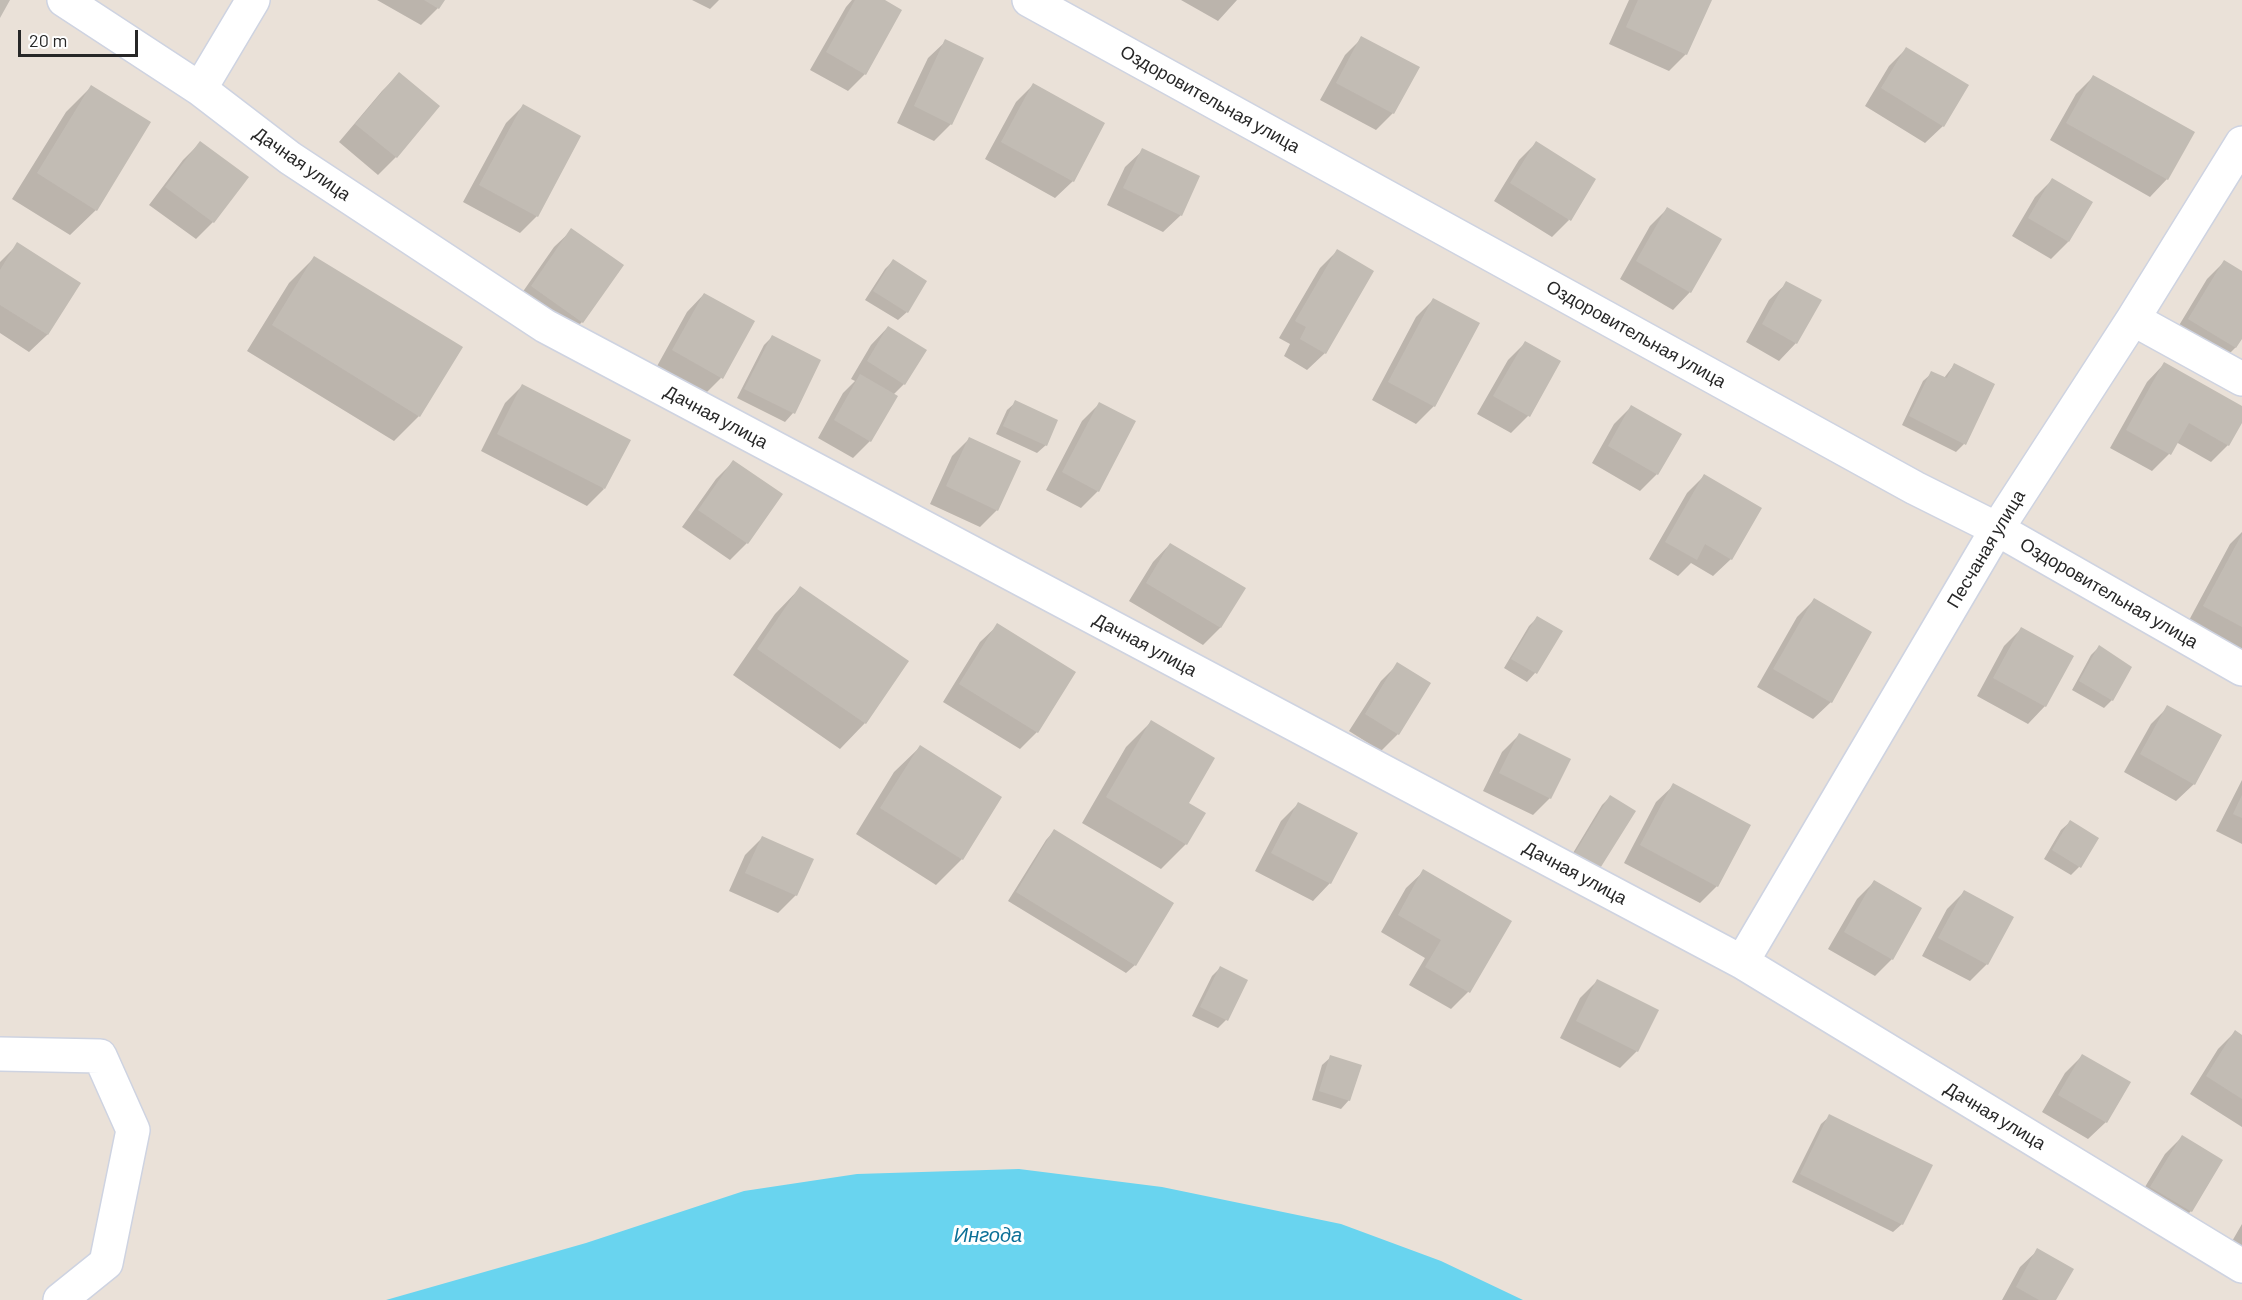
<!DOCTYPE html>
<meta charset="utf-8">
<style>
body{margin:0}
#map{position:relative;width:2242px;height:1300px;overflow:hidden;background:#eae1d8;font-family:Barlow,sans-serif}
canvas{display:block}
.scale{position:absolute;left:18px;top:30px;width:120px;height:27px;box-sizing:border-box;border:3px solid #272727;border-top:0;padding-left:8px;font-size:18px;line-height:21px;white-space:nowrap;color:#272727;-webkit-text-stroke:4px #fff;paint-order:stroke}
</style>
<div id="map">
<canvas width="2242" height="1300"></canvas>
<div class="scale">20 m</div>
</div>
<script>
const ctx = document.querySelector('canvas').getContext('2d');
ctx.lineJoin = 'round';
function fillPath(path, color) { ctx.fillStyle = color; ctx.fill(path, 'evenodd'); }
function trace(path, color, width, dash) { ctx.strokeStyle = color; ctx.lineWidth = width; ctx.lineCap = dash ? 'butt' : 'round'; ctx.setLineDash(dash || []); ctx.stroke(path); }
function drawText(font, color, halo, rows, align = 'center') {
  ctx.font = font + ' Barlow,sans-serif'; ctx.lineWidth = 6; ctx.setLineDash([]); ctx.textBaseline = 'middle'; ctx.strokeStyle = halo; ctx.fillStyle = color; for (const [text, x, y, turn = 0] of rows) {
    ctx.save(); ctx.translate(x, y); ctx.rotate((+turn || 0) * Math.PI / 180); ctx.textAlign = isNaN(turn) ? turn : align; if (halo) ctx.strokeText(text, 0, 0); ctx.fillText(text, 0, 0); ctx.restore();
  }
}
fillPath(new Path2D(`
 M 1019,1169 L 1162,1187 L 1341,1224 L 1441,1261 L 1523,1300 L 386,1300 L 586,1243 L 744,1191 L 857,1174 Z`), '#69d4ef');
fillPath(new Path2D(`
 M 377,0 L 443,0 L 438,8 L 421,25 Z
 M 692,0 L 719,0 L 710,9 Z
 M 852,0 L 882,0 L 865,74 L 848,91 L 810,70 L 846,7 Z
 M 1181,0 L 1237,0 L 1218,21 Z
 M 1629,0 L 1710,0 L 1686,54 L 1669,71 L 1609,44 Z
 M 1362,38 L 1393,113 L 1376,130 L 1320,100 L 1345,55 Z
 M 946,41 L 951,124 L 934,141 L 897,123 L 928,58 Z
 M 1906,49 L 1943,126 L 1925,143 L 1865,106 L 1889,66 Z
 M 399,74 L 438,106 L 396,157 L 378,175 L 339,142 L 382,91 Z
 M 2093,77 L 2167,179 L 2150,197 L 2050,140 L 2076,94 Z
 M 1033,85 L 1073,181 L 1055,198 L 985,159 L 1016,102 Z
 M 91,87 L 96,210 L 70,235 L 12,199 L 66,112 Z
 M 523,106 L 537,216 L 520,233 L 463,202 L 506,123 Z
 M 200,143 L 213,222 L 196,239 L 149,205 L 183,160 Z
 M 1536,143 L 1569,220 L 1552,237 L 1494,201 L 1519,160 Z
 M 1143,150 L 1181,215 L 1163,232 L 1107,205 L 1125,167 Z
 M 2052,180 L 2068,242 L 2051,259 L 2012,236 L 2035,197 Z
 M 1667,209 L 1690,292 L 1673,310 L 1620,279 L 1650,226 Z
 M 572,230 L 582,322 L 565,339 L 515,303 L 554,247 Z
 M 18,244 L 79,284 L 47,335 L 29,352 L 0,333 L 0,262 Z
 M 1337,251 L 1325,353 L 1307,370 L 1284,356 L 1290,344 L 1279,338 L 1320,268 Z
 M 315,257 L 419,416 L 394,441 L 247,351 L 289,283 Z
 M 893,261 L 907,312 L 898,320 L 865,300 L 885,269 Z
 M 2224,262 L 2242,273 L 2242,336 L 2235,348 L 2218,365 L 2172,337 L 2207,279 Z
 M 1787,283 L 1796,343 L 1779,361 L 1746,342 L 1769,300 Z
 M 704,294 L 721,378 L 704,395 L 656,368 L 687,312 Z
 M 1433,300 L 1478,324 L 1434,406 L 1416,424 L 1372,400 L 1416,317 Z
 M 888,327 L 904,384 L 893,395 L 870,441 L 853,458 L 818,438 L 843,393 L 855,381 L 851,379 L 871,345 Z
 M 772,337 L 819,361 L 793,413 L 785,422 L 737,398 L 764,345 Z
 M 1525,343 L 1528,416 L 1511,433 L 1477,414 L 1508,360 Z
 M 2164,364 L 2242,408 L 2242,420 L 2228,445 L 2211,462 L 2176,442 L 2169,454 L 2152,471 L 2110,448 L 2147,382 Z
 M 1954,365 L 1964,444 L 1956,452 L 1902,425 L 1923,381 L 1932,373 L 1944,378 Z
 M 522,386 L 604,489 L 587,506 L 481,451 L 505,403 Z
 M 1016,402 L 1046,445 L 1037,453 L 996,434 L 1007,410 Z
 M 1099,404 L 1098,491 L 1081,508 L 1046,490 L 1082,421 Z
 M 1631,407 L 1657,474 L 1640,491 L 1592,463 L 1614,424 Z
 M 969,439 L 997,510 L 980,527 L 930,504 L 952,456 Z
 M 733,462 L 747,543 L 730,560 L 682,527 L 716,479 Z
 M 1704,476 L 1731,559 L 1713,576 L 1691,563 L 1678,576 L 1649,559 L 1687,493 Z
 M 2242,532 L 2242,650 L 2239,652 L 2187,624 L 2230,544 Z
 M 1170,544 L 1244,588 L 1220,628 L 1203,645 L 1129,601 L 1153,562 Z
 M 800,588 L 907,662 L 865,723 L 840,749 L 733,675 L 775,614 Z
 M 1814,600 L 1831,702 L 1813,719 L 1757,687 L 1797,617 Z
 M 1537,618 L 1561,631 L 1535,673 L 1527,682 L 1504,668 L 1529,626 Z
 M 998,625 L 1074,672 L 1037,732 L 1020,749 L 943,702 L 980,642 Z
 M 2021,629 L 2045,706 L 2028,724 L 1977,696 L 2004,646 Z
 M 2099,647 L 2112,700 L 2104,708 L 2072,690 L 2091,655 Z
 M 1398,664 L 1398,734 L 1381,751 L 1349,731 L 1381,681 Z
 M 2168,707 L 2194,784 L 2176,801 L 2124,772 L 2151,724 Z
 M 1151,722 L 1187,803 L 1186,844 L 1161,869 L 1082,823 L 1126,747 Z
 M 1520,734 L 1550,798 L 1533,815 L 1483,791 L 1502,752 Z
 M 920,747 L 1000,798 L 962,859 L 936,885 L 856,834 L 894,772 Z
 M 2242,780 L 2242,844 L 2216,831 Z
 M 1674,785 L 1717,886 L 1700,903 L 1624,863 L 1656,802 Z
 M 1610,797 L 1634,811 L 1567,863 L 1602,805 Z
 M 1298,804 L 1356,834 L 1330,883 L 1313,901 L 1255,871 L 1281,821 Z
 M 2070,822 L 2079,867 L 2071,875 L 2044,859 L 2061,830 Z
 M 1054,831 L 1135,965 L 1126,973 L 1008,901 L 1046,840 Z
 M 762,838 L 812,860 L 796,895 L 778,913 L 729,891 L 745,855 Z
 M 1424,871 L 1510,921 L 1468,992 L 1451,1009 L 1409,985 L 1425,958 L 1381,932 L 1406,888 Z
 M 1874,882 L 1892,959 L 1875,976 L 1828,949 L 1857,899 Z
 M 1964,892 L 1987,964 L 1970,981 L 1922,956 L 1947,909 Z
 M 1220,968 L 1226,1020 L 1218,1028 L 1192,1016 L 1212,976 Z
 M 1597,981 L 1637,1051 L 1620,1068 L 1560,1038 L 1580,998 Z
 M 2235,1032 L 2242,1037 L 2242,1127 L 2190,1094 L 2218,1049 Z
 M 2082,1056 L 2129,1083 L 2106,1122 L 2088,1139 L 2042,1112 L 2065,1073 Z
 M 1331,1057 L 1349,1100 L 1341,1109 L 1312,1100 L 1322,1065 Z
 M 1830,1116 L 1902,1224 L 1893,1232 L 1792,1182 L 1821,1124 Z
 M 2182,1137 L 2221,1161 L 2191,1211 L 2173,1229 L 2134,1205 L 2165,1154 Z
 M 2242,1224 L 2242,1249 L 2231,1243 Z
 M 2038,1250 L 2055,1300 L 2002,1300 L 2020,1267 Z`), '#0003');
fillPath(new Path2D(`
 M 0,0 L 10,0 L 0,18 Z
 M 424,0 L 445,0 L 439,9 Z
 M 855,0 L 885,0 L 902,10 L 866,75 L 826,52 Z
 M 1638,0 L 1712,0 L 1687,55 L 1626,27 Z
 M 1361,36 L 1420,67 L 1394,114 L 1336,83 Z
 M 945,39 L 984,58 L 952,125 L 914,106 Z
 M 1906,47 L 1969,85 L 1944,127 L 1881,88 Z
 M 399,72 L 440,106 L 397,158 L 355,124 Z
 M 2093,75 L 2195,132 L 2168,180 L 2066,123 Z
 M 1033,83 L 1105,123 L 1074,182 L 1001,142 Z
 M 91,85 L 151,122 L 97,211 L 37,173 Z
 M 523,104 L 581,136 L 538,217 L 479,185 Z
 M 200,141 L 249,177 L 214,223 L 165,187 Z
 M 1536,141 L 1596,179 L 1571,221 L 1510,183 Z
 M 1142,148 L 1200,176 L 1182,216 L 1123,188 Z
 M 2052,178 L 2093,202 L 2069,242 L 2028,218 Z
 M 1667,207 L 1722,239 L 1691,293 L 1636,261 Z
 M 571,228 L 624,265 L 583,323 L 531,286 Z
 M 17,242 L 81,283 L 48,335 L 0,305 L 0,270 Z
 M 1337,249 L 1374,271 L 1326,354 L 1300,339 L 1306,327 L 1295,321 Z
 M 314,256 L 463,347 L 420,417 L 272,325 Z
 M 893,259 L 927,281 L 908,313 L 873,291 Z
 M 2224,260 L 2242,271 L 2242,339 L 2236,348 L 2188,319 Z
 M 1786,281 L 1822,300 L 1797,344 L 1762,324 Z
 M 704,293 L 755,321 L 723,379 L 672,350 Z
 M 1433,298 L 1480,323 L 1435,407 L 1388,382 Z
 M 888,326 L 927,350 L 905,385 L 867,361 Z
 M 772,335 L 821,360 L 795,414 L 744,389 Z
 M 1525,341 L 1561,361 L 1530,417 L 1493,396 Z
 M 2164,362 L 2242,406 L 2242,423 L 2229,446 L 2189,423 L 2171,455 L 2126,430 Z
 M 1954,363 L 1995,384 L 1966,445 L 1909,416 L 1931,371 L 1947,378 Z
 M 860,374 L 898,396 L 871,442 L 834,420 Z
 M 522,384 L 631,440 L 605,489 L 497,434 Z
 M 1015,400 L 1058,420 L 1047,446 L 1003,426 Z
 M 1099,402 L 1136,421 L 1099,492 L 1062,472 Z
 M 1631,405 L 1682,434 L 1658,475 L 1608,446 Z
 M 969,437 L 1021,461 L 998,511 L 946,486 Z
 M 733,460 L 783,494 L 748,544 L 698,510 Z
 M 1704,474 L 1762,508 L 1732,560 L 1705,544 L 1697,560 L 1665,542 Z
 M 2242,534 L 2242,627 L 2203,606 Z
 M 1170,543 L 1246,588 L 1221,628 L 1146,583 Z
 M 800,586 L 909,661 L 866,724 L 757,649 Z
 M 1814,598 L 1872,632 L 1832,703 L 1773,669 Z
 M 1537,616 L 1563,631 L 1537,674 L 1511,659 Z
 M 997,623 L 1076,672 L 1038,733 L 959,684 Z
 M 2021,627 L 2074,656 L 2046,707 L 1993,678 Z
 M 2099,645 L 2132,667 L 2113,701 L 2079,681 Z
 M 1397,662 L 1431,683 L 1399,735 L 1365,714 Z
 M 2167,705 L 2222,735 L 2195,785 L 2140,754 Z
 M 1151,720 L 1215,758 L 1189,803 L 1206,813 L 1187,845 L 1106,797 Z
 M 1519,733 L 1571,759 L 1551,799 L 1499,773 Z
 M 920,745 L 1002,797 L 963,860 L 880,808 Z
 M 1673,783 L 1751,825 L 1718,887 L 1640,845 Z
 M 1610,795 L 1636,811 L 1599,870 L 1574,854 Z
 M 2242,795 L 2242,818 L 2233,814 Z
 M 1298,802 L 1358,833 L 1331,884 L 1271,853 Z
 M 2070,820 L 2099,838 L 2081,868 L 2052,850 Z
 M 1054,829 L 1174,903 L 1136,966 L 1016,892 Z
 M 762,836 L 814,859 L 797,896 L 745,873 Z
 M 1423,869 L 1512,921 L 1470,993 L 1425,967 L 1441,940 L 1398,915 Z
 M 1874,880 L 1922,908 L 1893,960 L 1844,932 Z
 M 1964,890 L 2014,917 L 1988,965 L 1938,938 Z
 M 1220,966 L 1248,980 L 1228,1021 L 1200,1007 Z
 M 1597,979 L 1659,1010 L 1638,1052 L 1576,1021 Z
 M 2235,1030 L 2242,1035 L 2242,1099 L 2206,1076 Z
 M 2082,1054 L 2131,1082 L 2107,1123 L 2058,1095 Z
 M 1330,1055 L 1362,1065 L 1350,1101 L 1319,1091 Z
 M 1829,1114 L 1933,1165 L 1903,1225 L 1800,1174 Z
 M 2182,1135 L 2223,1160 L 2192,1212 L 2150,1187 Z
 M 2037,1248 L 2074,1269 L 2056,1300 L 2039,1300 L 2016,1287 Z`), '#c2bcb4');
const minor = new Path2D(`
 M 64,0 L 200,89 L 290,158 L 545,326 L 1742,962 L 2242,1266
 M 1029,0 L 1915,488 L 1997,529 L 2242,669
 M 200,89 L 253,0
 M 2133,319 L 2242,379
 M 1742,962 L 1997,529 L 2133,319 L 2242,143
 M 0,1054 L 100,1056 L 133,1130 L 106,1263 L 60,1300`);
trace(minor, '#ced3e1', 36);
trace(minor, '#fff', 33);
drawText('18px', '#272727', '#fff', [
 ["Оздоровительная улица",1210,99,29],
 ["Дачная улица",302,164,35],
 ["Оздоровительная улица",1636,334,29],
 ["Дачная улица",716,417,28],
 ["Песчаная улица",1986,549,-59],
 ["Оздоровительная улица",2109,593,30],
 ["Дачная улица",1145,645,28],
 ["Дачная улица",1575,873,28],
 ["Дачная улица",1995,1116,31]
]);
drawText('italic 20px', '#0c7097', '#fff', [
 ["Ингода",988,1235]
]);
</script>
